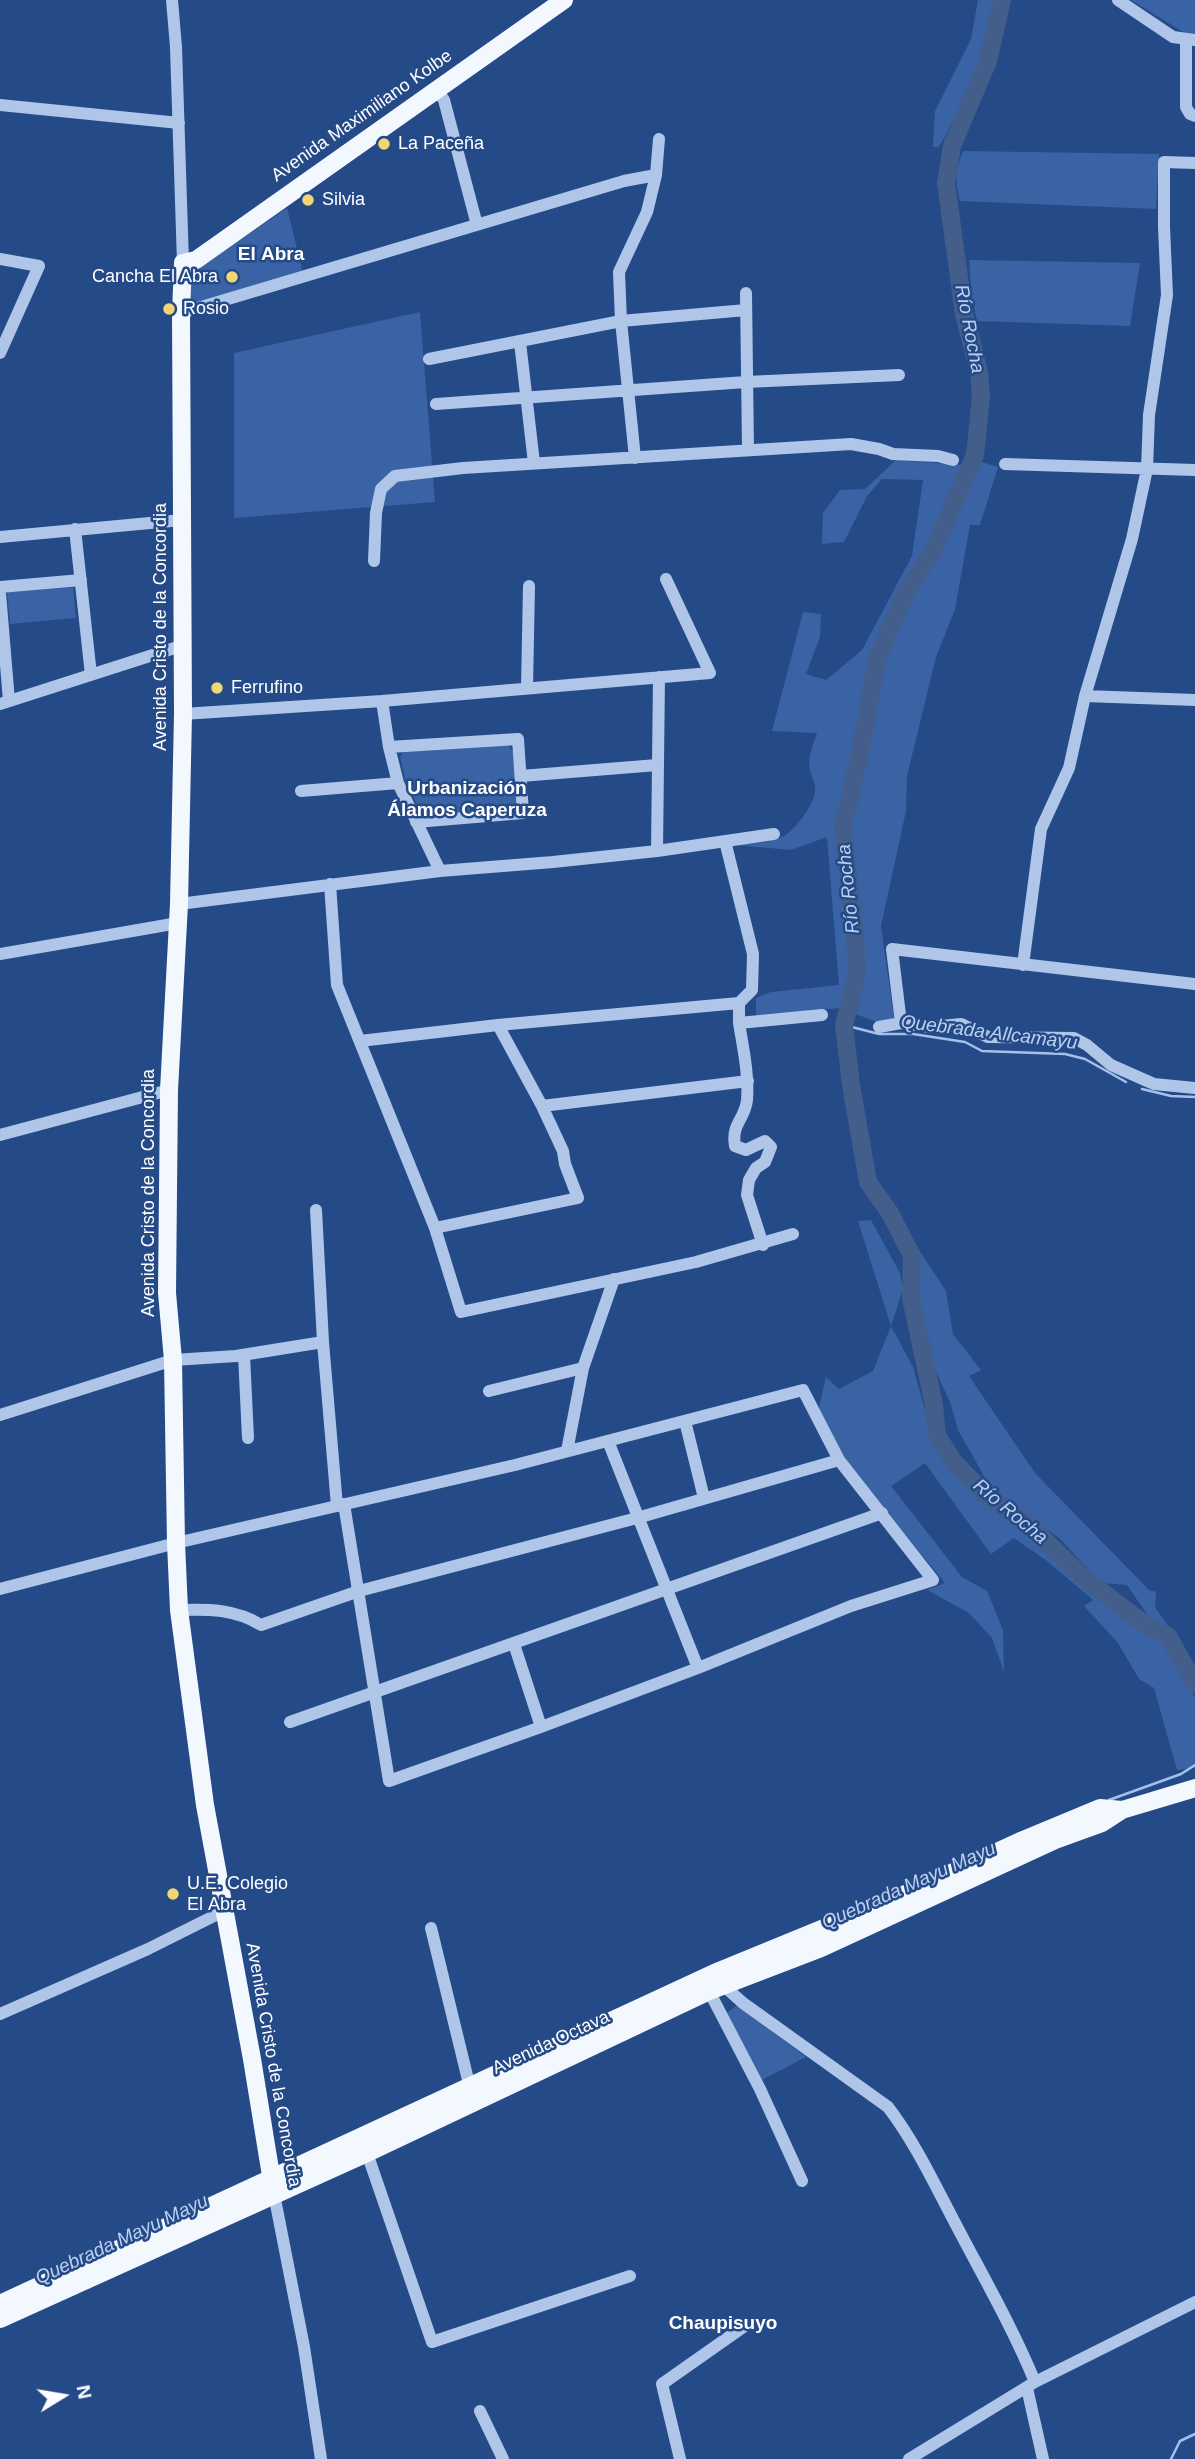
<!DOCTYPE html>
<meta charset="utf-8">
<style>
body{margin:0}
#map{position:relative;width:1195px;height:2459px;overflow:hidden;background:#254a88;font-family:Arial,sans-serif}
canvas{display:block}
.north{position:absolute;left:28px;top:2361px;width:70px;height:70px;-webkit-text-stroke:5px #254a88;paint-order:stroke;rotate:79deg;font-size:19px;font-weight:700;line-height:28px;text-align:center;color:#fff}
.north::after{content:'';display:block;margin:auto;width:24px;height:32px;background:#fff;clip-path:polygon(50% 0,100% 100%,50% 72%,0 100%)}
</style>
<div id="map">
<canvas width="1195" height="2459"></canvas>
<div class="north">N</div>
</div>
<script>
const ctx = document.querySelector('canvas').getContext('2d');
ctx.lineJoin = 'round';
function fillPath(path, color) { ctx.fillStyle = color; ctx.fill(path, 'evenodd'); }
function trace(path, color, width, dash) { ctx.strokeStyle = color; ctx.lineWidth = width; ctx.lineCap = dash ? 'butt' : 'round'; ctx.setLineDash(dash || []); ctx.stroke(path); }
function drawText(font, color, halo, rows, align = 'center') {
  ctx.font = font + ' Arial,sans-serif'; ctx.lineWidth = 5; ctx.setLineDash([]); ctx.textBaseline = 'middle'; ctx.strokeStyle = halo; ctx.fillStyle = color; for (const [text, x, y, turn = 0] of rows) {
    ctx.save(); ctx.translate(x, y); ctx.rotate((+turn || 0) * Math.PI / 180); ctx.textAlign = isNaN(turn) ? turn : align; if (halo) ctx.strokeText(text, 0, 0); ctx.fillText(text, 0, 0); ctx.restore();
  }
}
fillPath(new Path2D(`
 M 978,0 L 995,0 L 983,59 L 944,139 L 938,147 L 933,147 L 935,111 L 971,39 Z
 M 1131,0 L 1195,0 L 1195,36 L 1188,35 Z
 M 963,151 L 1159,154 L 1156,209 L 960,201 C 955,182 955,170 963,151 Z
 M 287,208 L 303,273 L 190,308 L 189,275 Z
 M 969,260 L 1140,263 L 1130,326 L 977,321 L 972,298 Z
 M 420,312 L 435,502 L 234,518 L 234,353 Z
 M 896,460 L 962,465 L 921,559 L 902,586 L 872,656 L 837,828 L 851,953 L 850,976 L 840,1008 L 756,1015 L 756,998 L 771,992 L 839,985 L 827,837 L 791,850 L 737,845 C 750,843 768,844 780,838 C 794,833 818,801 815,786 C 814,780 811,775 810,770 C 807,758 813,744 817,733 L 772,731 L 803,612 L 821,614 L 820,637 L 806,674 L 826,680 L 862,650 L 912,556 L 923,480 L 882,479 L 867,496 L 844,542 L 822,544 L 823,513 L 840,490 L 865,489 Z
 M 978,461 L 998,467 L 980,525 L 970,525 L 955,609 L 936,657 L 907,776 L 906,811 L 881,926 L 894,1018 L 877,1022 L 853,1013 L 862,972 L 847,825 L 882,663 L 909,596 L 935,558 Z
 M 73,587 L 76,618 L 10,624 L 7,592 Z
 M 508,745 L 513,752 L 518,804 L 512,809 L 422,815 L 406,782 L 400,757 L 403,752 Z
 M 871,1220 L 900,1273 L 903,1289 L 891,1326 L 913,1367 L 932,1434 L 947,1463 L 983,1500 L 1024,1530 L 1101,1600 L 1145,1632 L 1165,1642 L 1195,1697 L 1195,1768 L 1177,1770 L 1154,1688 L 1139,1679 L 1118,1643 L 1084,1606 L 1093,1600 L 1047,1561 L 1014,1538 L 991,1554 L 925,1463 L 891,1486 L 962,1577 L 987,1591 L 1003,1630 L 1004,1672 L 992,1638 L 969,1613 L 927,1590 L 945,1583 L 854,1472 L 817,1416 L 826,1377 L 839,1389 L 873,1371 L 891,1326 L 858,1221 Z
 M 919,1250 L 946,1291 L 953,1334 L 981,1370 L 969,1376 L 1035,1473 L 1149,1590 L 1156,1592 L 1155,1607 L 1170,1629 L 1151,1620 L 1127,1585 L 1101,1583 L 1059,1538 L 993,1492 L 958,1430 L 950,1402 L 934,1368 L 918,1300 Z
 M 737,2005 L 806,2057 L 760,2081 L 726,2014 Z`), '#3963a4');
trace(new Path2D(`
 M 844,1025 L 879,1034 L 913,1034 L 965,1042 L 982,1051 L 1065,1054 L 1085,1059 L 1126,1082
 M 1142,1089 L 1171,1096 L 1195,1097
 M 1109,1800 L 1181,1774 L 1195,1765
 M 1171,2459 L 1180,2441 L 1195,2434`), '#a5c0ea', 2.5);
trace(new Path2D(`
 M 1002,0 L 988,61 L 952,146 L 946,183 L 964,314 L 979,372 L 981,396 L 975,455 L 933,551 L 906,592 L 877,660 L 861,748 L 843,827 L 855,935 L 857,975 L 844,1025 L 851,1085 L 868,1182 L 890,1213 L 912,1256 L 911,1298 L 934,1405 L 937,1435 L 953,1461 L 987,1496 L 1028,1524 L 1085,1579 L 1146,1625 L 1168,1636 L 1195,1684`), '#445e8b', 18);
trace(new Path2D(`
 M 172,0 L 176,47 L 183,263
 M 1118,0 L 1173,37 L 1195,40
 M 1186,40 L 1186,107 L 1190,114 L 1195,116
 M 436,89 L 444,100 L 477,225
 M 0,105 L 179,123
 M 0,259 L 39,266 L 0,353
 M 746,293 L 748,450
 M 181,313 L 624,181 L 656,175
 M 520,342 L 534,463
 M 429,359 L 621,321 L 746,310
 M 436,404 L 746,382 L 899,375
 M 635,458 L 621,321 L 619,272 L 647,212 L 656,175 L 659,139
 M 1005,464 L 1195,470
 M 75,529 L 91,675
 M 0,537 L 182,520
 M 374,561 L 376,513 L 381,489 L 395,476 L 463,468 L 851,444 L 879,449 L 893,454 L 938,456 L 953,460
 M 0,587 L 81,580
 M 0,593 L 9,701
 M 527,688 L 529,586
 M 1085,696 L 1195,700
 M 382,701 L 389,747 L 398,783 L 440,871
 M 0,704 L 184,645
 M 183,714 L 382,701 L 710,673 L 666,579
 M 389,747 L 518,739 L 523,813 L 416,822
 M 521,776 L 657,765
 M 301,791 L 398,783
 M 725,841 L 753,954 L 752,990 L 739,1003
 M 657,851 L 659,677
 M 330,884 L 337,985 L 435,1228 L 461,1312 L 696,1262 L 793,1234
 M 179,904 L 440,871 L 553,862 L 657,851 L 774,834
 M 0,954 L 178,923
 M 1023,965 L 1041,829 L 1069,768 L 1085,696 L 1132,539 L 1147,469 L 1149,415 L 1167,295 L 1164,227 L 1164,162 L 1195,163
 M 739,1023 C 743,1048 749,1074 747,1100 C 745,1120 731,1123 735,1146 L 746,1150 L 765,1141 L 771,1147 L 765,1162 L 756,1168 L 749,1180 L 747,1195 L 763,1245
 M 901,1023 L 892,949 L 1195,984
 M 879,1027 L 901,1023 L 931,1027 L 961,1024 L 988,1037 L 1074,1038 L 1087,1045 L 1111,1065 L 1154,1084 L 1195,1088
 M 360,1041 L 498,1025 L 739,1003 L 739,1023 L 822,1015
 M 542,1106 L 748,1081
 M 0,1135 L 169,1090
 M 316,1210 L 323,1342 L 337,1506
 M 435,1228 L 578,1198 L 565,1164 L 563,1151 L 542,1106 L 498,1025
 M 244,1355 L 248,1438
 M 489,1391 L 583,1368
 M 0,1415 L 173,1360 L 236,1356 L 323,1342
 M 685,1421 L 704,1498
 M 608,1441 L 698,1668
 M 567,1451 L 583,1368 L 614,1279
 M 0,1589 L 176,1543 L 515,1465 L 803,1390 L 839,1460 L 933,1580 L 851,1606 L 698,1668 L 541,1727 L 389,1781 L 344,1504
 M 179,1610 C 209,1609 235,1609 261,1625 L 359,1591 L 637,1518 L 839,1460
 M 514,1644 L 541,1727
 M 290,1722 L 882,1513
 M 431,1928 L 471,2092
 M 722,1981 L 724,1986 L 743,2003 L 888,2107 C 914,2141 933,2181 953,2219 C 981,2273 1012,2326 1035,2382
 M 709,1991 L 760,2089 L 802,2181
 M 0,2014 L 148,1949 L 224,1911
 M 367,2153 L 432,2342 L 630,2276
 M 274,2194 L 304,2347 L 321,2459
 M 1027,2388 L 1043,2459
 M 480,2411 L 503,2459
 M 680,2459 L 662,2384 L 746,2325
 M 909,2459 L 1035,2382 L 1195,2302`), '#b0c6e9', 12);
trace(new Path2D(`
 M 274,2194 L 252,2059 L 205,1805 L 179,1610 L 176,1543 L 173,1360 L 167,1293 L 169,1090 L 179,904 L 183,714 L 181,313 L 183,263 L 196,260 L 564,0
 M 0,2304 L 719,1971 L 897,1898 L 1023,1840 L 1100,1808 L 1122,1810
 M 0,2319 L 367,2153 L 709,1991 L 821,1948 L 1055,1840 L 1102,1823 L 1122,1810 L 1195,1788`), '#f3f7fe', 18);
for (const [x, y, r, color] of [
 [384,144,7,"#f3d674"],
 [308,200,7,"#f3d674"],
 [232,277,7,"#f3d674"],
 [169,309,7,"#f3d674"],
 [217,688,7,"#f3d674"],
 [173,1894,7,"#f3d674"]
]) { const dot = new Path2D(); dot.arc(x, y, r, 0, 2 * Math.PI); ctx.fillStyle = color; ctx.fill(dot); trace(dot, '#254a88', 2.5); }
drawText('18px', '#fff', '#254a88', [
 ["Avenida Maximiliano Kolbe",362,116,-35],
 ["Avenida Cristo de la Concordia",161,627,-90],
 ["Avenida Cristo de la Concordia",149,1193,-90],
 ["Avenida Octava",551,2043,-25],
 ["Avenida Cristo de la Concordia",273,2065,80]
]);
drawText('18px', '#fff', '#254a88', [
 ["La Paceña",398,144],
 ["Silvia",322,200],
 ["Cancha El Abra",218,277,"right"],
 ["Rosio",183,309],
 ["Ferrufino",231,688],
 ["U.E. Colegio",187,1884],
 ["El Abra",187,1905]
], 'left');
drawText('bold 19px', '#fff', '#254a88', [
 ["El Abra",271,255],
 ["Urbanización",467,789],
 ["Álamos Caperuza",467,811],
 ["Chaupisuyo",723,2324]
]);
drawText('italic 19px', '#bcd1f0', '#254a88', [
 ["Río Rocha",969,329,79],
 ["Río Rocha",849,889,-96],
 ["Quebrada Allcamayu",989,1033,7],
 ["Río Rocha",1010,1512,40],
 ["Quebrada Mayu Mayu",909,1886,-24],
 ["Quebrada Mayu Mayu",122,2240,-25]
]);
</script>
